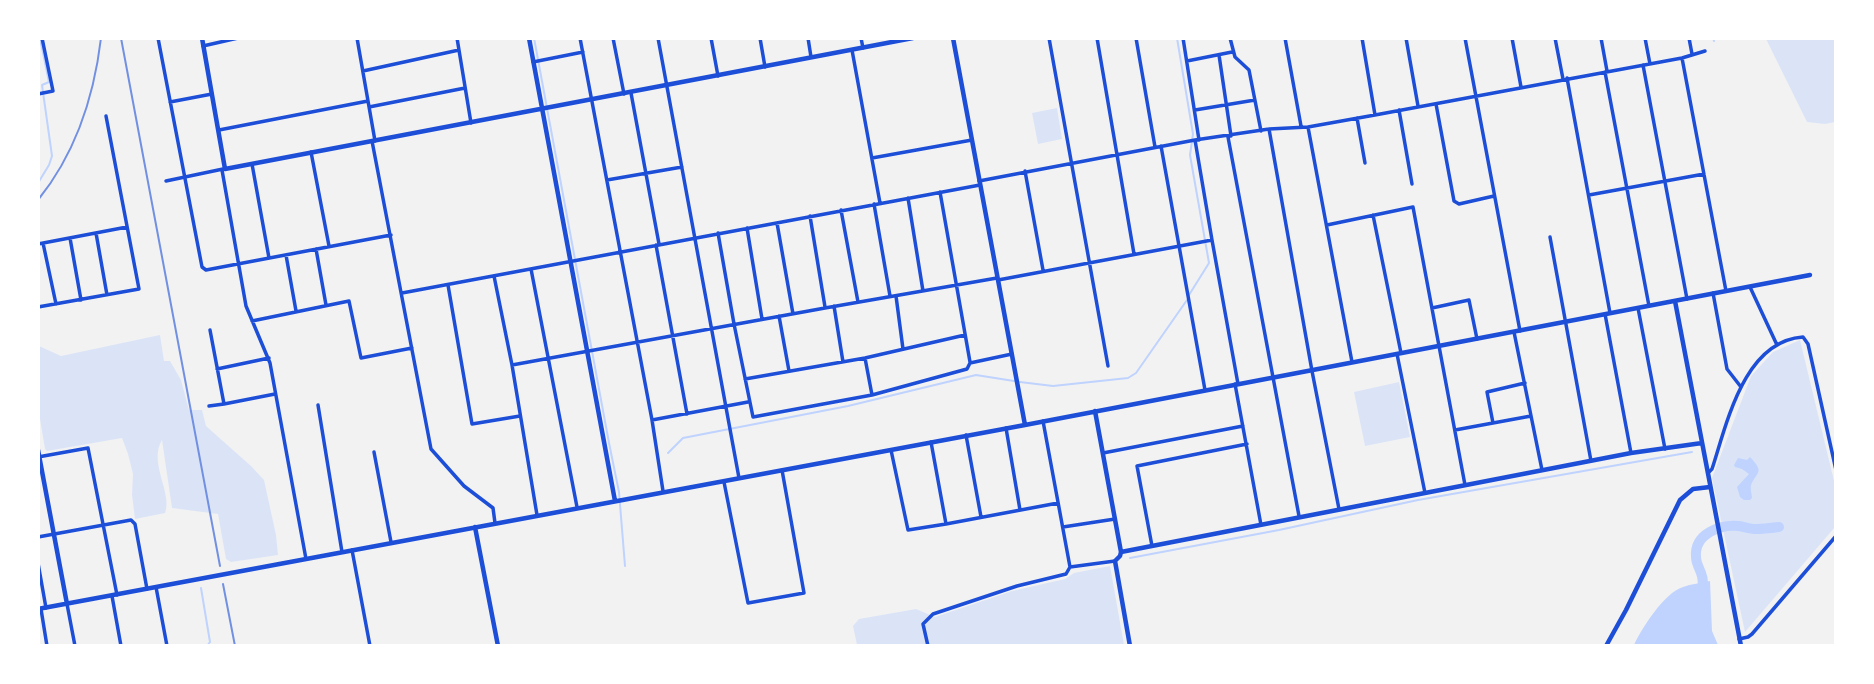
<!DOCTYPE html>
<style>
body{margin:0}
#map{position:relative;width:1874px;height:684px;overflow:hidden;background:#f2f2f2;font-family:Jost,sans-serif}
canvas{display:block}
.frame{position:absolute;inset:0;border:40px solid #fff;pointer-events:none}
</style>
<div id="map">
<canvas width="1874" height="684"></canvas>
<div class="frame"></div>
</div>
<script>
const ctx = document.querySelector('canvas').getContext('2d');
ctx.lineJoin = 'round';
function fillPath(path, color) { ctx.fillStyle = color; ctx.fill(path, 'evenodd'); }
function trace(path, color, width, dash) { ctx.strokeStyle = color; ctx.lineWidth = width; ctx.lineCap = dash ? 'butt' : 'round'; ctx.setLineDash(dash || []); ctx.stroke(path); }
fillPath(new Path2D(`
 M 1766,39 L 1835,39 L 1835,122 L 1825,124 L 1807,122 Z
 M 1057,108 L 1062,139 L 1038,144 L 1032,113 Z
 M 160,335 L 164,361 L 170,361 L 181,380 L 189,410 L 202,410 L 206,426 L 251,466 L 264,480 L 276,535 L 278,555 L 231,562 L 226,559 L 218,514 L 172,508 L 162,440 C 148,462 173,494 165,513 L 135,519 L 132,495 L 133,474 L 128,454 L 122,438 L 47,451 L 45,449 L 39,413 L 39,346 L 61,356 Z
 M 1800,340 L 1835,485 L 1835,527 L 1745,632 L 1712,478 L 1751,376 L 1773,352 Z
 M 1399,382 L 1410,437 L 1365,446 L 1354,392 Z
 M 1110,566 L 1124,645 L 857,645 L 853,626 L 859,619 L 916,609 L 935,617 L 1012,591 L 1065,579 L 1074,573 Z`), '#dbe4f7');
fillPath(new Path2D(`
 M 1750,457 C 1765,473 1757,471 1751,485 C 1750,489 1752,495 1752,498 L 1750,500 L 1744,500 L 1740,497 L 1737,487 L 1749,474 L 1742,469 L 1735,467 L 1734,465 L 1738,458 L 1747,460 Z
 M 1710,581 L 1712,631 L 1718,645 L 1634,645 C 1642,628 1664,593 1683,587 C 1691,584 1701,583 1710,581 Z`), '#bfd3fe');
trace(new Path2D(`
 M 534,38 L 609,443 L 619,492 L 625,566
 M 1177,38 L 1193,134 L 1190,155 L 1209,263 L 1189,295
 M 1713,38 L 1714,41
 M 38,183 L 49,165 L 52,156 L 42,85 L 49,82 L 40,38
 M 1020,382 L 1053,386 L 1128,378 L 1136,373 L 1187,300
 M 668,453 L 683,438 L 848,406 L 976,375 L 1014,381
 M 1130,558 L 1279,530 L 1418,500 L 1692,452
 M 201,588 L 210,642 L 207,646`), '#bfd3fe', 2);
trace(new Path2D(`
 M 1702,595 C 1703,587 1704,580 1701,573 C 1699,567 1696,563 1696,557 C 1694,534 1720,524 1739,526 C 1745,527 1750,529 1756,529 C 1763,529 1771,528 1779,527`), '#bfd3fe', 10);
trace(new Path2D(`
 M 158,38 L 202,267 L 206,270 L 391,235
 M 357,38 L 375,141
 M 457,38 L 471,123
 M 580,38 L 652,420 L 663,491
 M 613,38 L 624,94
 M 658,38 L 739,478
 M 711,38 L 718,76
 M 760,38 L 765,67
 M 808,38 L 811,57
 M 861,38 L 863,48
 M 1049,38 L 1108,366
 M 1097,38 L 1134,254
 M 1136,38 L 1155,147
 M 1183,38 L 1199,140
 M 1230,38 L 1235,57 L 1249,70 L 1261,131
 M 1285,38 L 1301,126
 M 1362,38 L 1375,115
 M 1406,38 L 1418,106
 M 1465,38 L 1520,331
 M 1512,38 L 1521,87
 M 1555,38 L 1563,79
 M 1601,38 L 1607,71
 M 1645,38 L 1650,64
 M 1689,38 L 1692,54
 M 203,46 L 238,38
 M 852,50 L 880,203
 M 1219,55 L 1231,136
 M 1682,58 L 1726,291
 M 1187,61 L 1232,52
 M 533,62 L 583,52
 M 1643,65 L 1687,299
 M 363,71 L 459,50
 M 1605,72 L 1649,306
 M 1567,78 L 1610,313
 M 631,93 L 659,244
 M 38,94 L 53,91 L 42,38
 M 170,102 L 212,94
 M 1436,104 L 1454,201 L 1459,204 L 1494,196
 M 369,107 L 465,88
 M 1195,110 L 1255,100
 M 1399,110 L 1412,184
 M 1357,118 L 1365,163
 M 1308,127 L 1352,362
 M 1269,129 L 1312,371 L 1339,509
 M 219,130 L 368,101
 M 1228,137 L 1299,516
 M 1195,140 L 1212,240 L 1238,384
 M 372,141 L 431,449 L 464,486 L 493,508 L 495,523
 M 1161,146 L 1205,390
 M 311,152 L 329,246
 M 872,158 L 972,140
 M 252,164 L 269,258
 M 222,170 L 246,306 L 270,363 L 306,559
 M 1025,171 L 1043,270
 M 607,180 L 682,167
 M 166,181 L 223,169
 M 979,181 L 1195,140 L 1269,129 L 1308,127 L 1375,115 L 1682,58 L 1705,51
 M 940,192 L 970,362
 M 1589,195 L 1704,174
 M 908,198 L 923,291
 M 874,204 L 890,296
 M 841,210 L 858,302
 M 1373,215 L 1401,353
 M 810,216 L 825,307
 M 777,223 L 793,314
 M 1327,225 L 1413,207 L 1465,485
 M 747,228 L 762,319
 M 96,233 L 107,295
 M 718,233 L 734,324 L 753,417 L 872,395 L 967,369 L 970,363 L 1012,354
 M 1550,237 L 1591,461
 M 70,238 L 81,300
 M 43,243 L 56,304
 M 38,244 L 127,227
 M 656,245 L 687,414
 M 316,249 L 326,305
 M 286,255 L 296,311
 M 531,269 L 577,507
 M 494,276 L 512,365 L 537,515
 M 998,280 L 1212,240
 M 448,285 L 472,424 L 520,416
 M 1750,287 L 1777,345
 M 402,293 L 980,185
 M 1713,293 L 1727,369 L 1741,387
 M 896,296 L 903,349
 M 834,306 L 843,362
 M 38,307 L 139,289 L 106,116
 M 1432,308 L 1469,300 L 1477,339
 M 1638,308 L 1665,449
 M 1605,314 L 1631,453
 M 779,316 L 789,371
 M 252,321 L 349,301 L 361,358 L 412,348
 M 210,330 L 224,404 L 275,394
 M 1514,332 L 1542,470
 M 1397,354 L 1425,493
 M 865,358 L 872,395
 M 512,365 L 825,308 L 997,278
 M 217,369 L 269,358
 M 745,379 L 865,358 L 965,335
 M 1235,384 L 1261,525
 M 318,405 L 342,552
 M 209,406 L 224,404
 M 652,420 L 748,402
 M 1043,421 L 1070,567
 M 1493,423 L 1487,392 L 1525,383
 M 1006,428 L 1020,510
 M 1455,430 L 1531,416
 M 966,435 L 981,517
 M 931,442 L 946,524 L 1058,503
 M 891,450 L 908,530 L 946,524
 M 374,452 L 391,542
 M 1103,453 L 1243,426
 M 38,457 L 88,448 L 117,595
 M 1709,472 L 1712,469 C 1727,423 1744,341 1803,337 L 1808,344 L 1836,470
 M 724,482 L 748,603 L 804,593 L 782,470
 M 1063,527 L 1115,519
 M 38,537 L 131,520 L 135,524 L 147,589
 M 1152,546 L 1137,466 L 1247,444
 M 352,550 L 370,646
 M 38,563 L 46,608
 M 156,587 L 167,646
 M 112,596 L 121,646
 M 67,604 L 75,646
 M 41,609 L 47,646
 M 1739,639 L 1748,637 L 1752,634 L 1836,536
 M 928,646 L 923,624 L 933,614 L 1017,586 L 1066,574 L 1070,567 L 1115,561`), '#1d4ed8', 3.5);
trace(new Path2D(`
 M 202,38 L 225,169 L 913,38
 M 529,38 L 615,501
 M 953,38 L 1025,425
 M 1675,301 L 1741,646
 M 1095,411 L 1121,552 L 1120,556 L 1115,561 L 1130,646
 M 38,450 L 67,604
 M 475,527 L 498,646
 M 1121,552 L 1631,453 L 1702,443
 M 38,609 L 1025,425 L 1810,275
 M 1606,646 L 1626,610 L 1680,500 L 1693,489 L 1710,487`), '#1d4ed8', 4.5);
trace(new Path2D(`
 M 121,38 L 220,566
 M 38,200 C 76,153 94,97 101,38
 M 223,584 L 235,646`), '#7290e2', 2);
</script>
